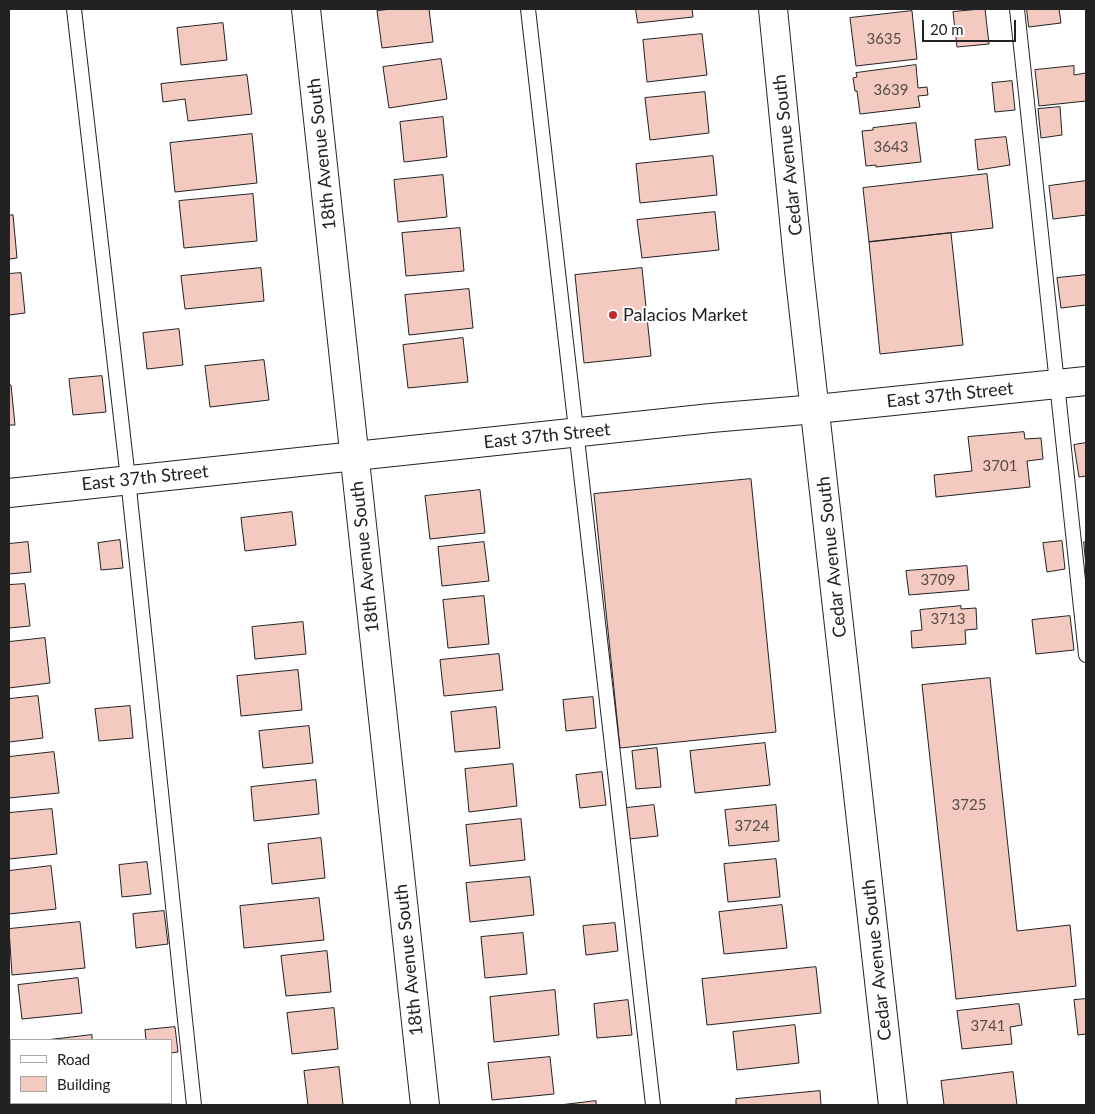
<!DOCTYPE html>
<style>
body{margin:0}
#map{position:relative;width:1095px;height:1114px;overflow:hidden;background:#fff;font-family:Lato,sans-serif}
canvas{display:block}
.frame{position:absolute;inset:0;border:10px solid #222;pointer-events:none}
.legend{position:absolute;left:10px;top:1039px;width:162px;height:65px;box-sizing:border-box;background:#fff;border:1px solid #a7a7a7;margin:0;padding:6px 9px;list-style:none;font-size:15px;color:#222}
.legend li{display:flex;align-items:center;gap:10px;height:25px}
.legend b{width:25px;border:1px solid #a7a7a7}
.scale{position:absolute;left:922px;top:20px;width:94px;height:22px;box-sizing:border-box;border:2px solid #222;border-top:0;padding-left:6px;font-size:15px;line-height:18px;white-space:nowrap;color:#222;-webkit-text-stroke:4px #fff;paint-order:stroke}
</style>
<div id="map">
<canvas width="1095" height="1114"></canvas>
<div class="frame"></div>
<ul class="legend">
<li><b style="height:6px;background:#fff"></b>Road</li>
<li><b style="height:14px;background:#f3c9c0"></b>Building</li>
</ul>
<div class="scale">20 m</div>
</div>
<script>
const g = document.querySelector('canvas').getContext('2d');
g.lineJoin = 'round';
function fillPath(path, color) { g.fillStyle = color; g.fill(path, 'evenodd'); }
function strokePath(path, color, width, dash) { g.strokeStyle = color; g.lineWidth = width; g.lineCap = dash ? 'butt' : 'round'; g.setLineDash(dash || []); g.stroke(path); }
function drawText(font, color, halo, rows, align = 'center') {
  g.font = font + ' Lato,sans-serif'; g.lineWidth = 4; g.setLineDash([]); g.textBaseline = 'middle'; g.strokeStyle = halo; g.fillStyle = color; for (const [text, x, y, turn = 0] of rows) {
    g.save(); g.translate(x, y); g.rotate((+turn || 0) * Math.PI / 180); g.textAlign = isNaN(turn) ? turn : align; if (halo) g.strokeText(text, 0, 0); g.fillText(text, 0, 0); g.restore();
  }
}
const building = new Path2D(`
 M392,9H429L433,42L382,48L377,11Z
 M636,9H692L693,17L638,23Z
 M985,9L989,44L957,47L953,12Z
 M1027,9H1059L1061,23L1029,27Z
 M912,11L917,59L856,66L850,18Z
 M223,23L227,60L181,65L177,28Z
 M702,34L707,75L647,82L643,40Z
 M441,59L447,99L389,108L383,67Z
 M916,65L918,88L927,87L928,95L918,96L920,107L860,114L857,91H855L853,78L857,77L856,73Z
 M1074,66V75L1086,73V101L1039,106L1035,70Z
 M247,75L252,114L188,121L185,99L163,102L161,84Z
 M1012,81L1015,110L995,112L992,83Z
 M705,92L709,133L650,140L645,98Z
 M1060,107L1062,135L1041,138L1038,109Z
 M443,117L447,157L404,162L400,122Z
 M916,123L921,162L876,167V165L866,166L862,131L873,130V128Z
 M252,134L257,183L175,192L170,143Z
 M1006,137L1010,165L978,170L975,140Z
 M713,156L717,195L640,203L636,164Z
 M987,174L993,228L869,242L863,188Z
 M443,175L447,217L398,222L394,180Z
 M1086,181V215L1053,219L1049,186Z
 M253,194L257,241L184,248L179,201Z
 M715,212L719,250L642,258L637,220Z
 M13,215L17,258L9,259V216Z
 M460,228L464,271L406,276L402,233Z
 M951,233L963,345L880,354L869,242Z
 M261,268L264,301L185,309L181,276Z
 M642,268L651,356L584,363L575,275Z
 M21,273L25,313L9,315V274Z
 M1086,275V305L1061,308L1057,278Z
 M469,289L473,328L409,335L405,295Z
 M179,329L183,365L147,369L143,333Z
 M463,338L468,382L408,388L403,345Z
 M264,360L269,400L210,407L205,366Z
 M102,376L106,412L73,415L69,379Z
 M9,385H11L15,425H9Z
 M1024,432L1025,439L1041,438L1043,459L1027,461L1030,487L936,497L934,475L972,471L968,437Z
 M1086,443V476L1079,477L1074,445Z
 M751,479L776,732L620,748L594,494Z
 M480,490L485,533L430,539L425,496Z
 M292,512L296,545L245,551L241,518Z
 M120,540L123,568L101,570L98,543Z
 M1062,541L1065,569L1047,572L1043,543Z
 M28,542L31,572L9,574V544Z
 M484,542L489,581L442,586L438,547Z
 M1084,542H1086V565Z
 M967,566L969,590L909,595L906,571Z
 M25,584L30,626L9,628V585Z
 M484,596L489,644L448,648L443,600Z
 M961,606V609L976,608L977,629L965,630L966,644L912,648L911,631L922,630L920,610Z
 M1070,616L1074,650L1036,654L1032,620Z
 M303,622L306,654L255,659L252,627Z
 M45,638L50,683L9,688V642Z
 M499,654L503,690L444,696L440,660Z
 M298,670L302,710L241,716L237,676Z
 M990,678L1017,931L1070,925L1076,986L956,999L922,685Z
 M38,696L43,738L9,742V699Z
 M593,697L596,728L566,731L563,700Z
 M130,706L133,738L99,741L95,709Z
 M496,707L500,748L455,752L451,712Z
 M309,726L313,763L263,768L259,731Z
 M765,743L770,785L695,793L690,751Z
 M657,748L661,787L636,789L632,751Z
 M54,752L59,793L9,798V757Z
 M513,764L517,806L469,812L465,769Z
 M602,772L606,805L580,808L576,775Z
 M316,780L319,814L254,821L251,787Z
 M654,805L658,836L629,839L626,808Z
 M776,805L779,841L729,846L725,810Z
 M52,809L57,854L9,859V813Z
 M521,819L525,860L470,866L466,825Z
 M321,838L325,878L272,884L268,844Z
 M776,859L780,897L728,902L724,864Z
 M147,862L151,894L122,897L119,865Z
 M51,866L56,909L9,914V871Z
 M530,877L534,915L470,922L466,883Z
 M319,898L324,940L244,948L240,906Z
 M782,905L787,948L724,954L719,912Z
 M164,911L168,944L136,948L133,914Z
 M80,922L85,968L12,975L9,929Z
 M615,923L618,951L586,955L583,926Z
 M523,933L527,974L485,978L481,937Z
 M327,951L331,992L286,996L281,956Z
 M816,967L821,1013L707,1025L702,979Z
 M78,978L82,1013L22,1019L18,985Z
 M555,990L559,1035L494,1042L490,997Z
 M1086,999V1034L1078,1035L1074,1000Z
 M628,1000L632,1035L597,1038L594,1004Z
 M1019,1004L1022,1025L1010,1027L1012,1044L962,1049L957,1011Z
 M334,1008L338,1049L292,1054L287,1013Z
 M795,1025L799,1063L737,1070L733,1032Z
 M175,1027L178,1052L171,1053V1040H146L145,1030Z
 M92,1035V1040H46Z
 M550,1057L554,1094L492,1100L488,1063Z
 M339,1067L343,1105H308L304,1071Z
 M1013,1072L1017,1105H944L941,1081Z
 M820,1091L821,1105H736V1099Z
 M596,1101V1105H560Z
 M40,1103H100V1105H41Z`);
const service = new Path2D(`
 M74,9L128,479L194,1105
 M528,9L653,1105
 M1017,9L1086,655`);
const minor = new Path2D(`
 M306,9L425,1105
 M9,493L711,418L816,409L1086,381`);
const secondary = new Path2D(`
 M773,9L799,270L893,1105`);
const markers = [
 [613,315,5,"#c62828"]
];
const numberNames = [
 ["3635",884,39],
 ["3639",891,90],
 ["3643",891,147],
 ["3701",1000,466],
 ["3709",938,580],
 ["3713",948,619],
 ["3725",969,805],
 ["3724",752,826],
 ["3741",988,1026]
];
const streetNames = [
 ["18th Avenue South",322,154,-96],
 ["Cedar Avenue South",788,155,-96],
 ["East 37th Street",950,395,-6],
 ["East 37th Street",547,436,-6],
 ["East 37th Street",145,478,-6],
 ["18th Avenue South",365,557,-96],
 ["Cedar Avenue South",832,557,-96],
 ["18th Avenue South",409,960,-96],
 ["Cedar Avenue South",877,960,-96]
];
const poiNames = [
 ["Palacios Market",623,315]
];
fillPath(building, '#f3c9c0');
strokePath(building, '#222', 1);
strokePath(service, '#222', 16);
strokePath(minor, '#222', 30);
strokePath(secondary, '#222', 30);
strokePath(service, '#fff', 14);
strokePath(minor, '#fff', 28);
strokePath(secondary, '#fff', 28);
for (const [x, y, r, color] of markers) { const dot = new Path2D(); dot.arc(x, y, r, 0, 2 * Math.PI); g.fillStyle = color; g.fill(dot); strokePath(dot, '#fff', 2); }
drawText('15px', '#564c4a', null, numberNames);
drawText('18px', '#222', '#fff', streetNames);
drawText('18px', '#222', '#fff', poiNames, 'left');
</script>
